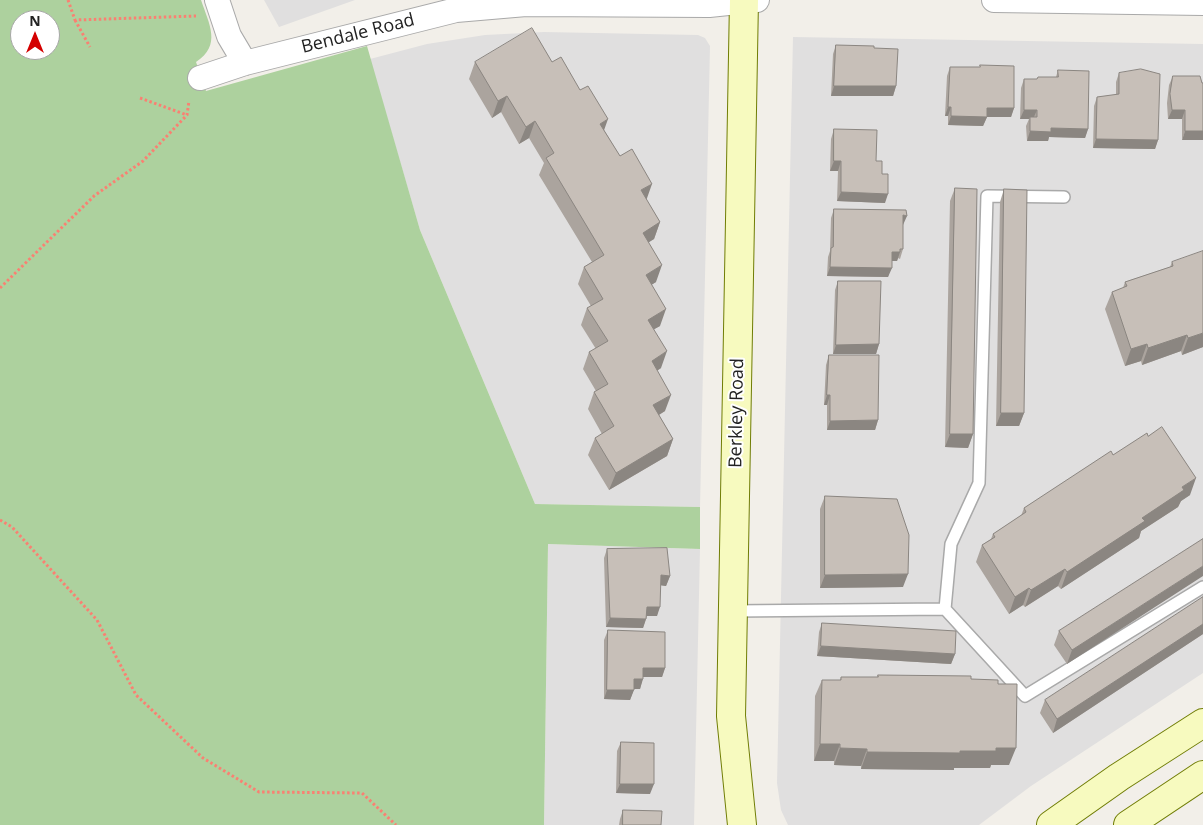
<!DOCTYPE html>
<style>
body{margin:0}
#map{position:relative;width:1203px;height:825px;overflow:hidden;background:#f2efe9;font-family:"Open Sans",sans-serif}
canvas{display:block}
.north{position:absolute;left:10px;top:10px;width:50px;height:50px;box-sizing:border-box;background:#fff;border:1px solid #a7a7a7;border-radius:50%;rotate:0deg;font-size:14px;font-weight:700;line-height:20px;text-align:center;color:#222}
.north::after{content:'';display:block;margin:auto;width:18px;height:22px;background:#d40000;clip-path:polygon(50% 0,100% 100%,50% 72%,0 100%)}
</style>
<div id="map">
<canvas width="1203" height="825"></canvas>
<div class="north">N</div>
</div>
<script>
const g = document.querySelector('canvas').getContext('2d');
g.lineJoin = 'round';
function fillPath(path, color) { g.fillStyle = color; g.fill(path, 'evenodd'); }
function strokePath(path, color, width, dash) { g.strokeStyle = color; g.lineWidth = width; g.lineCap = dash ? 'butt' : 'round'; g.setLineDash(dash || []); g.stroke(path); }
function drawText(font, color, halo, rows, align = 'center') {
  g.font = font + ' "Open Sans",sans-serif'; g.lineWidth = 4; g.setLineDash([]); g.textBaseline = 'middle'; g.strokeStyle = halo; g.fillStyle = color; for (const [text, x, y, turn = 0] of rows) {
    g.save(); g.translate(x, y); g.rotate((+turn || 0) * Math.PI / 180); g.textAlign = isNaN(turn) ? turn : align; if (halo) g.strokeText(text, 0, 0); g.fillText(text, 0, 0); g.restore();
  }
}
const residential = new Path2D(`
 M264,0H355L279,27Z
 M544,32L698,35L705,38L710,46L700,507L535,504L420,230L370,59L427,44L485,35Z
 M793,37L1203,44V673L1031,786L979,825H788L781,810L777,783Z
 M548,544L700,549L694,825H544Z`);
const forest = new Path2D(`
 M0,0H201C209,24 222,45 196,62L206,91L367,46L420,230L535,504L700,507V549L548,544L544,825H0ZM20,20H50V50H20Z`);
const path = new Path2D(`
 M68,0L75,20L196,16
 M75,20L90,47
 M140,98L187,115
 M0,288L94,196L143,161L187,115L189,101
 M0,520L12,527L97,620L136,695L203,758L259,792L362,793L396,825`);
const lane = new Path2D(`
 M945,609L1025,696L1203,587
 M733,611L945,609L951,544L979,483L987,196L1064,197`);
const street = new Path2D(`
 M217,0L229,36L245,63
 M994,0L1203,3
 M200,78L245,63L456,10L526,4L709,5L757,0`);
const secondary = new Path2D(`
 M742,825L731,716L744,0
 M1051,825L1119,777L1203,723
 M1128,825L1203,775`);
const wall = new Path2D(`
 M836,45L874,48L896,86L893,96H831L833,54Z
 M475,62H552L604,130L660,222L654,239L648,242L656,282L651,285L660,326L654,329L661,368L657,371L665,411L659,415L673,439L667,456L609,490L588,455L595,438L602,434L588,409L594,392L596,391L583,369L589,352L596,349L581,325L587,308L591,306L578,284L584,267L592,262L539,175L544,163L529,138L519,144L501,112L492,118L469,79Z
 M980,65L1014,108L1011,117H987L983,126L948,125V116H945L947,76L950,67H980Z
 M1058,70L1088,129L1085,138L1049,137L1048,141H1027L1026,126L1029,119H1020L1021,88L1024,79H1037L1038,77H1056Z
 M1119,73L1158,140L1155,149L1093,148L1094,106L1097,97L1116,95V82Z
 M1173,76L1203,83L1182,140V119H1168L1167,103L1169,85Z
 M834,129L876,161L882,174L885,203L837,201L838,171H830L831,139Z
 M955,188L973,434L968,448L945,447L950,201Z
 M1004,189L1024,413L1019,426H996L1000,202Z
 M834,209L903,225V249L900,259L898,258L897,261H892L888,277L827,276L828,257L830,251L831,218Z
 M1172,262L1203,347L1182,355L1181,351L1142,365L1141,361L1125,366L1105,309L1112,292L1123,288L1125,282L1170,267Z
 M838,281L879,344L876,354H833L835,290Z
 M829,355L878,420L875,430H827V405H824L826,365Z
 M1113,455L1190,495L1181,501L1178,507L1141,531L1139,538L1061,589L1058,586L1025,607L1023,605L1009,614L976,562L982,545L991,539L993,534L1021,516L1024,508Z
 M825,496L903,587L820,588V509Z
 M1203,539L1067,664L1054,645L1059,631Z
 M607,549L670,576L666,586L661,585L657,616H647L643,628L606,627L604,558Z
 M1203,597V634L1053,733L1040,713L1045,700Z
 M822,623L955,654L951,664L817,656L819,632Z
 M608,630L665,668L662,677H643L640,689H634L630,700L604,699V640Z
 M878,675L971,679L998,684L1009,765H991L990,768H954V770L861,769V766L834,765V761H814L815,696L822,680H840L841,677H877Z
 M621,742L650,794L616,793L617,751Z
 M623,810L661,825H619L620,819Z`);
const shadedWall = new Path2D(`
 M834,86H896L893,96H831Z
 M507,96L501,112L492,118L498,101Z
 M948,107H951L948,116H945Z
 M987,108H1014L1011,117H987L983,126L948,125L951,116Z
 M1024,110H1037L1033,119L1030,117L1029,119H1020Z
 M1172,110H1185L1182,119H1168Z
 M608,119L602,136L600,124Z
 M535,121L529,138L519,144L526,127Z
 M1051,128L1088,129L1085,138L1049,137L1048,141H1027L1030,131Z
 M1185,131H1203V140H1182Z
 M1096,139L1158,140L1155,149L1093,148Z
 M834,161H841L838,171H830Z
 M652,184L646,201L641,190Z
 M841,192L888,194L885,203L837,201Z
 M903,215L907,216L903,225H900Z
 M660,222L654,239L637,250L643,233Z
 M892,252H900L897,261H888Z
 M662,265L656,282L640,292L646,275Z
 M830,267L892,268L888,277L827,276Z
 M666,309L660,326L642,336L648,320Z
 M1203,333V347L1182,355L1188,338Z
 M1187,335L1181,351L1142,365L1148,348Z
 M879,344L876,354H833L836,345Z
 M1147,344L1141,361L1125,366L1131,349Z
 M667,351L661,368L645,378L652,361Z
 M671,395L665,411L647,422L653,405Z
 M827,395H830L827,405H824Z
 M1001,413H1024L1019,426H996Z
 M878,420L875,430H827L830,421Z
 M950,434H973L968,448L945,447Z
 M673,439L667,456L609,490L616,473Z
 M1196,478L1190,495L1181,501L1178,507L1141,531L1139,538L1061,589L1067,572L1142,518L1182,487Z
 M1203,566V576L1067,664L1072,650Z
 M1065,569L1058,586L1025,607L1031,590Z
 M908,574L903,587L820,588L825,575Z
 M661,575L670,576L666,586L658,585Z
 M1029,588L1023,605L1009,614L1015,597Z
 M647,607H660L657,616H644Z
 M610,618L646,619L643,628L606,627Z
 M1203,624V634L1053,733L1057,719Z
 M821,646L955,654L951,664L817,656Z
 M643,668H665L662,677H640Z
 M634,679H643L640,689H631Z
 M607,690H634L630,700L604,699Z
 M820,744H840L834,761H814Z
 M840,748L867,749L861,766L834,765Z
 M996,748H1016L1009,765H991L990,768H954V770L861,769L867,752L960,751Z
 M620,784H654L650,794L616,793Z`);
const building = new Path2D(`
 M532,28L552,62L561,57L580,90L588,86L608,119L600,124L620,156L632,149L652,184L641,190L660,222L643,233L662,265L646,275L666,309L648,320L667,351L652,361L671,395L653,405L673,439L616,473L595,438L614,426L594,392L608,384L589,352L608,341L587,308L603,299L584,267L604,255L546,158L554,153L535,121L526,127L507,96L498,101L475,62Z
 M836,45L874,46V48L898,49L896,86H834Z
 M980,65L1014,66V108H987V117L951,116V107H948L950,67H980Z
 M1141,69L1160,74L1158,140L1096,139L1097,97L1119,94V73Z
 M1058,70L1089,71L1088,129L1051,128V132L1030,131V117H1037V110H1024V79H1037L1038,77H1058Z
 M1173,76H1200L1202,83H1203V131H1185V110H1172L1170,94Z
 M834,129L877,130L876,161H882V174H888V194L841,192V161H834Z
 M955,188L977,189L973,434H950Z
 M1004,189L1027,190L1024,413H1001Z
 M834,209L906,210L907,216L903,215V249H900V252H892V268L830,267L831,248L833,247Z
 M1203,251V333L1188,338L1187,335L1148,348L1147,344L1131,349L1112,292L1127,286L1125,282L1173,266L1172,262Z
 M838,281H881L879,344L836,345Z
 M829,355H879L878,420L830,421V395H827Z
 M1162,427L1196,478L1182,487L1184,490L1142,518L1145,521L1067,572L1065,569L1031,590L1029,588L1015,597L982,545L995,537L993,534L1026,512L1024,508L1111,451L1113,455L1147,433L1148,436Z
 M825,496L897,499L909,535L908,574L825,575Z
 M1203,539V566L1072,650L1059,631Z
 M667,548L670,576L661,575L660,607H647L646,619L610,618L607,549Z
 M1203,597V624L1057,719L1045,700Z
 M822,623L956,631L955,654L821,646Z
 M608,630L665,632V668H643V679H634V690H607Z
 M878,675L971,676V679L998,680V684H1017L1016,748H996V751H960V753L867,752V749L840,748V744H820L822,680H841V677H878Z
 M621,742L654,743V784H620Z
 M623,810L662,811L661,825H623Z`);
const streetNames = [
 ["Bendale Road",358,34,-14],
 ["Berkley Road",737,413,-89]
];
fillPath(residential, '#e0dfdf');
fillPath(forest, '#add19e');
strokePath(lane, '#a9a9a9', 14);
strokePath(street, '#a9a9a9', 26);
strokePath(secondary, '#707d05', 30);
strokePath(path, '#fa8072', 3, [2.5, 2.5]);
strokePath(lane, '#fff', 11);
strokePath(street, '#fff', 24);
strokePath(secondary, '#f7fabf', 28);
fillPath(wall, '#aba49e');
fillPath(shadedWall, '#8b8681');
fillPath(building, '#c7bfb8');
strokePath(building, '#8b8681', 1);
drawText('18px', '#222', '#fff', streetNames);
</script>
